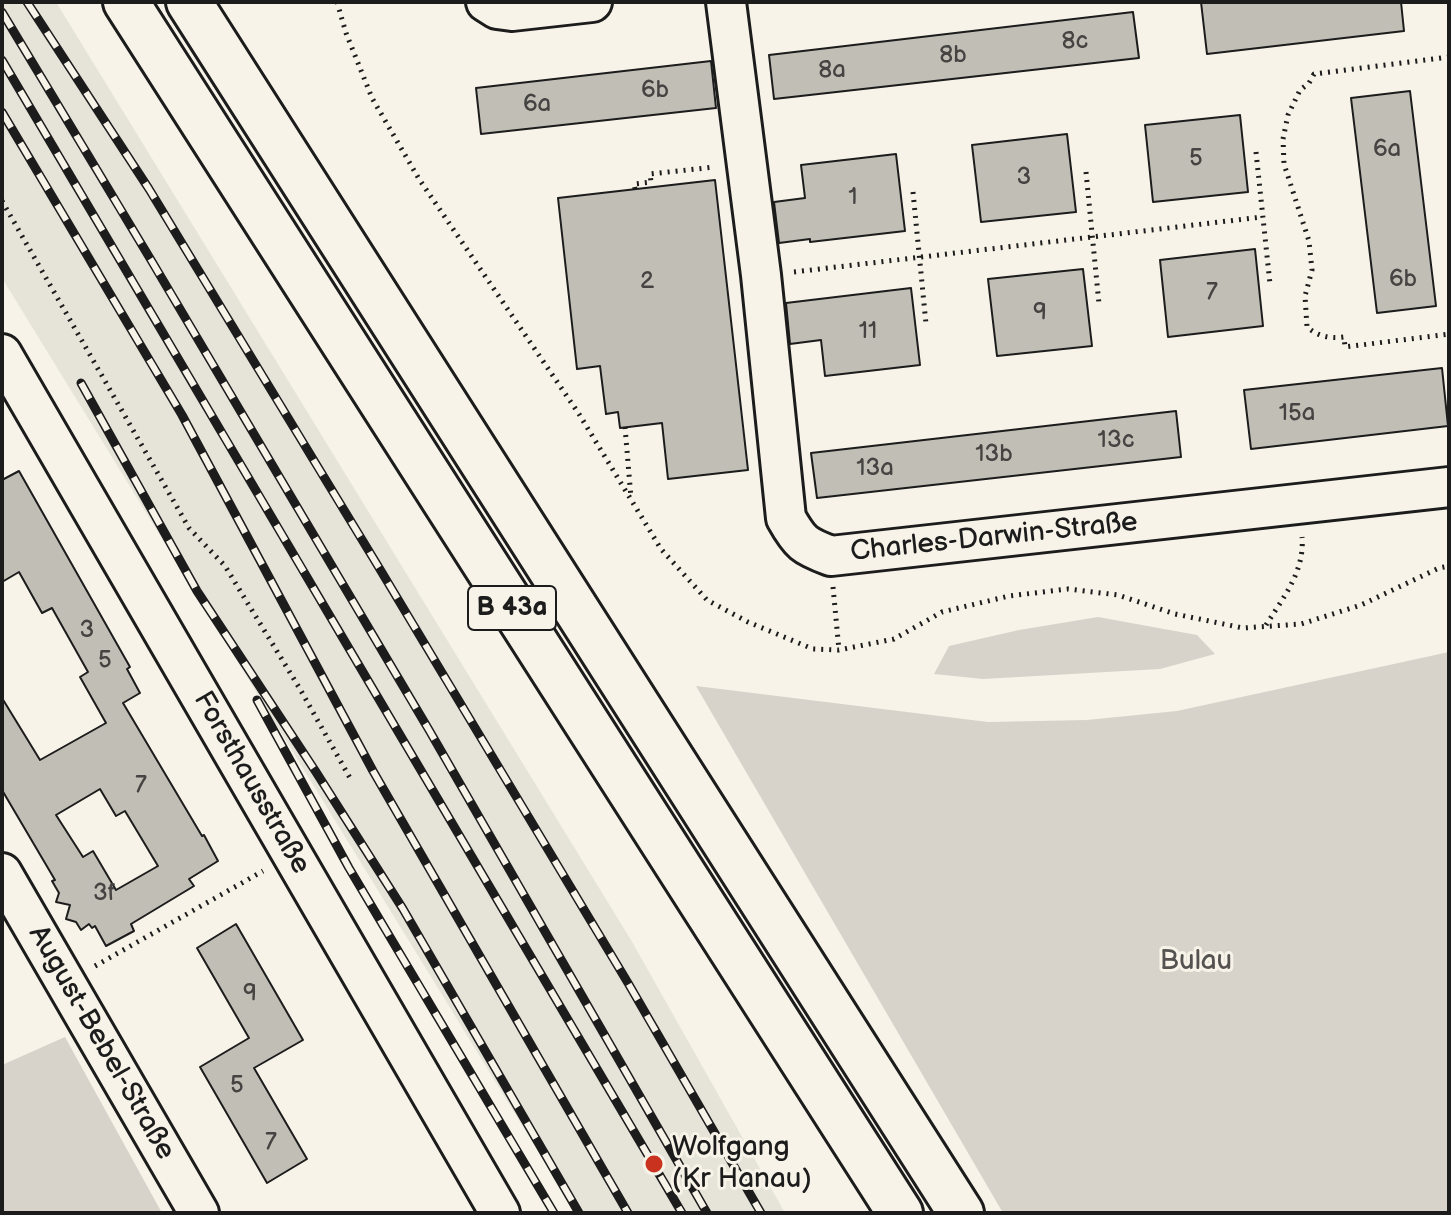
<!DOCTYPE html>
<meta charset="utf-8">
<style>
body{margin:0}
#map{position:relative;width:1451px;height:1215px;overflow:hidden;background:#f7f3e8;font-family:"Balsamiq Sans",sans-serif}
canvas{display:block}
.frame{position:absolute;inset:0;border:4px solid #1c1c1c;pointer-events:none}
</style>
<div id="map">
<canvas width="1451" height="1215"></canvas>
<div class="frame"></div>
</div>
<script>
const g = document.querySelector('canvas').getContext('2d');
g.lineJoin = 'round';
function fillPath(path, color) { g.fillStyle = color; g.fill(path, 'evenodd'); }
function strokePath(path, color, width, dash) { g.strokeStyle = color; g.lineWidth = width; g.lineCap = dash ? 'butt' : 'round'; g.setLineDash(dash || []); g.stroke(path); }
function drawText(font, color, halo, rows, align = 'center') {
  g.font = font + ' "Balsamiq Sans",sans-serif'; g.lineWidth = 6; g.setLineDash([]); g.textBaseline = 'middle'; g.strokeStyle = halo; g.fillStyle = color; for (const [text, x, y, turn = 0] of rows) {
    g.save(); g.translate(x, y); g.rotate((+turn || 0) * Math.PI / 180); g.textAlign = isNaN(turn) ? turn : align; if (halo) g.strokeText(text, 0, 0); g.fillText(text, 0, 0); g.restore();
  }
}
const built = new Path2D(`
 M2,2H56L631,940L785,1213H576L2,278Z`);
const green = new Path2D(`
 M1098,617L1197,635L1215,654L1160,669L983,679L934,674L949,646L1019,630Z
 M1449,652V1213H1003L696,686L988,722L1087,720L1177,711Z
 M65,1037L162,1213H2V1065Z`);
const building = new Path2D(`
 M1201,2H1401L1404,31L1207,54Z
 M1133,12L1139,58L774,99L769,55Z
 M711,61L716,108L481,134L476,88Z
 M1410,91L1436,306L1377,313L1351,98Z
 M1240,115L1248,192L1153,202L1145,125Z
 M1067,134L1076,212L981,222L972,145Z
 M896,154L905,231L810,242V239L779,243L774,202L805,198L801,165Z
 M715,180L748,470L668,479L662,423L620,428L618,412L606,414L600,366L577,369L558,198Z
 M1255,249L1263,326L1168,337L1160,260Z
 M1083,269L1092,346L997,356L988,279Z
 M911,288L920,365L825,376L821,340L790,344L786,303Z
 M1442,368L1448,426L1251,449L1244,390Z
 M1176,411L1181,457L817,498L811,453Z
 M19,471L130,667L127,669L140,693L123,703L202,836L204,835L218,861L189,879L194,886L131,924L134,931L106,946L95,926L92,928L89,924L81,930L76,922L66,919L70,905L56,902L59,893L52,881L55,880L2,790V698L40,760L106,723L80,677L88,672L52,608L42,613L19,572L2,582V480ZM100,789L116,816L125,811L158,866L116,890L93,851L83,857L56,815Z
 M236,924L303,1040L254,1068L307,1159L267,1183L200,1067L249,1038L197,948Z`);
const path = new Path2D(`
 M337,2L346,33L372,98L419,179L579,414L661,549L707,600L748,622L813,649L839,650L894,639L942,612L1009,596L1068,589L1118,595L1175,614L1243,628L1301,624L1361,605L1439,568L1449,566
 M1449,57L1314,74L1309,83L1300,90L1288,115L1283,139L1284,164L1309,241L1312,270L1305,296L1307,327C1317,336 1330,339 1344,337L1345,347L1449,334
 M1256,152L1270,284
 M1086,172L1099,304
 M635,189L634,184L651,182L650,174L715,167
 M913,192L926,324
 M2,201L189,528L225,566L300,689L350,778
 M794,272L1262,217
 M625,427L631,498
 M833,587L839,650
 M1266,625C1283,598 1305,571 1302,537
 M95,966L263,871`);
const street = new Path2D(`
 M486,2L497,9L512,11L592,2
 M726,2L761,275L786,518C800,543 804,546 831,556L1449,487
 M2,354L500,1213
 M2,873L199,1213`);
const highway = new Path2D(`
 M126,2L900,1213
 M189,2L961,1213`);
const rail = new Path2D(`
 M27,2L149,189L378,566L628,983L761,1213
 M2,12L151,260L429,730L707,1213
 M2,60L682,1213
 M2,112L182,415L373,771L628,1213
 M81,383L197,591L316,772L403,909L579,1213
 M257,700L349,868L554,1213`);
const markers = [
 [654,1164,10,"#c8321e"]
];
const numberNames = [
 ["8c",1075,42],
 ["8b",953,56],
 ["8a",832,71],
 ["6b",655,91],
 ["6a",537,105],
 ["6a",1387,150],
 ["5",1196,159],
 ["3",1024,178],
 ["1",853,198],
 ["6b",1403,280],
 ["2",647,282],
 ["7",1212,293],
 ["9",1040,313],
 ["11",868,332],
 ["15a",1297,414],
 ["13c",1116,441],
 ["13b",994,455],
 ["13a",875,469],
 ["3",87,631],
 ["5",105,661],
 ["7",141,786],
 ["3f",104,894],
 ["9",250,994],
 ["5",237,1086],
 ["7",271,1143]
];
const shields = [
 [512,608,88]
];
const shieldNames = [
 ["B 43a",512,608]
];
const streetNames = [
 ["Charles-Darwin-Straße",994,538,-6],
 ["Forsthausstraße",251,783,60],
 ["August-Bebel-Straße",101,1043,60]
];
const parkNames = [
 ["Bulau",1196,962]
];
const poiNames = [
 ["Wolfgang",672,1148],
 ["(Kr Hanau)",672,1180]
];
fillPath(built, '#e6e3d9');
fillPath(green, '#d7d3cb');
fillPath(building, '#c0beb5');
strokePath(building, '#1c1c1c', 2);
strokePath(street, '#1c1c1c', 44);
strokePath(highway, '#1c1c1c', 50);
strokePath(path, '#1c1c1c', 5, [2, 6]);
strokePath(street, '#f7f3e8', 38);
strokePath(highway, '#f7f3e8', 44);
strokePath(rail, '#1c1c1c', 9);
strokePath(rail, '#f7f3e8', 6, [18]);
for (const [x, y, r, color] of markers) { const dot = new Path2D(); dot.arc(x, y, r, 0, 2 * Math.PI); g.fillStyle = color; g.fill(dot); strokePath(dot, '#f7f3e8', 3); }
drawText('24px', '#454442', null, numberNames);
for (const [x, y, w] of shields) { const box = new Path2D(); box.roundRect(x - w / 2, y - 22, w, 44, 6); g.fillStyle = '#f7f3e8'; g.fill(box); strokePath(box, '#1c1c1c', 2); }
drawText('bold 26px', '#1c1c1c', null, shieldNames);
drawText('28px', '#1c1c1c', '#f7f3e8', streetNames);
drawText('28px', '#545351', '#f7f3e8', parkNames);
drawText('28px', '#1c1c1c', '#f7f3e8', poiNames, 'left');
</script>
